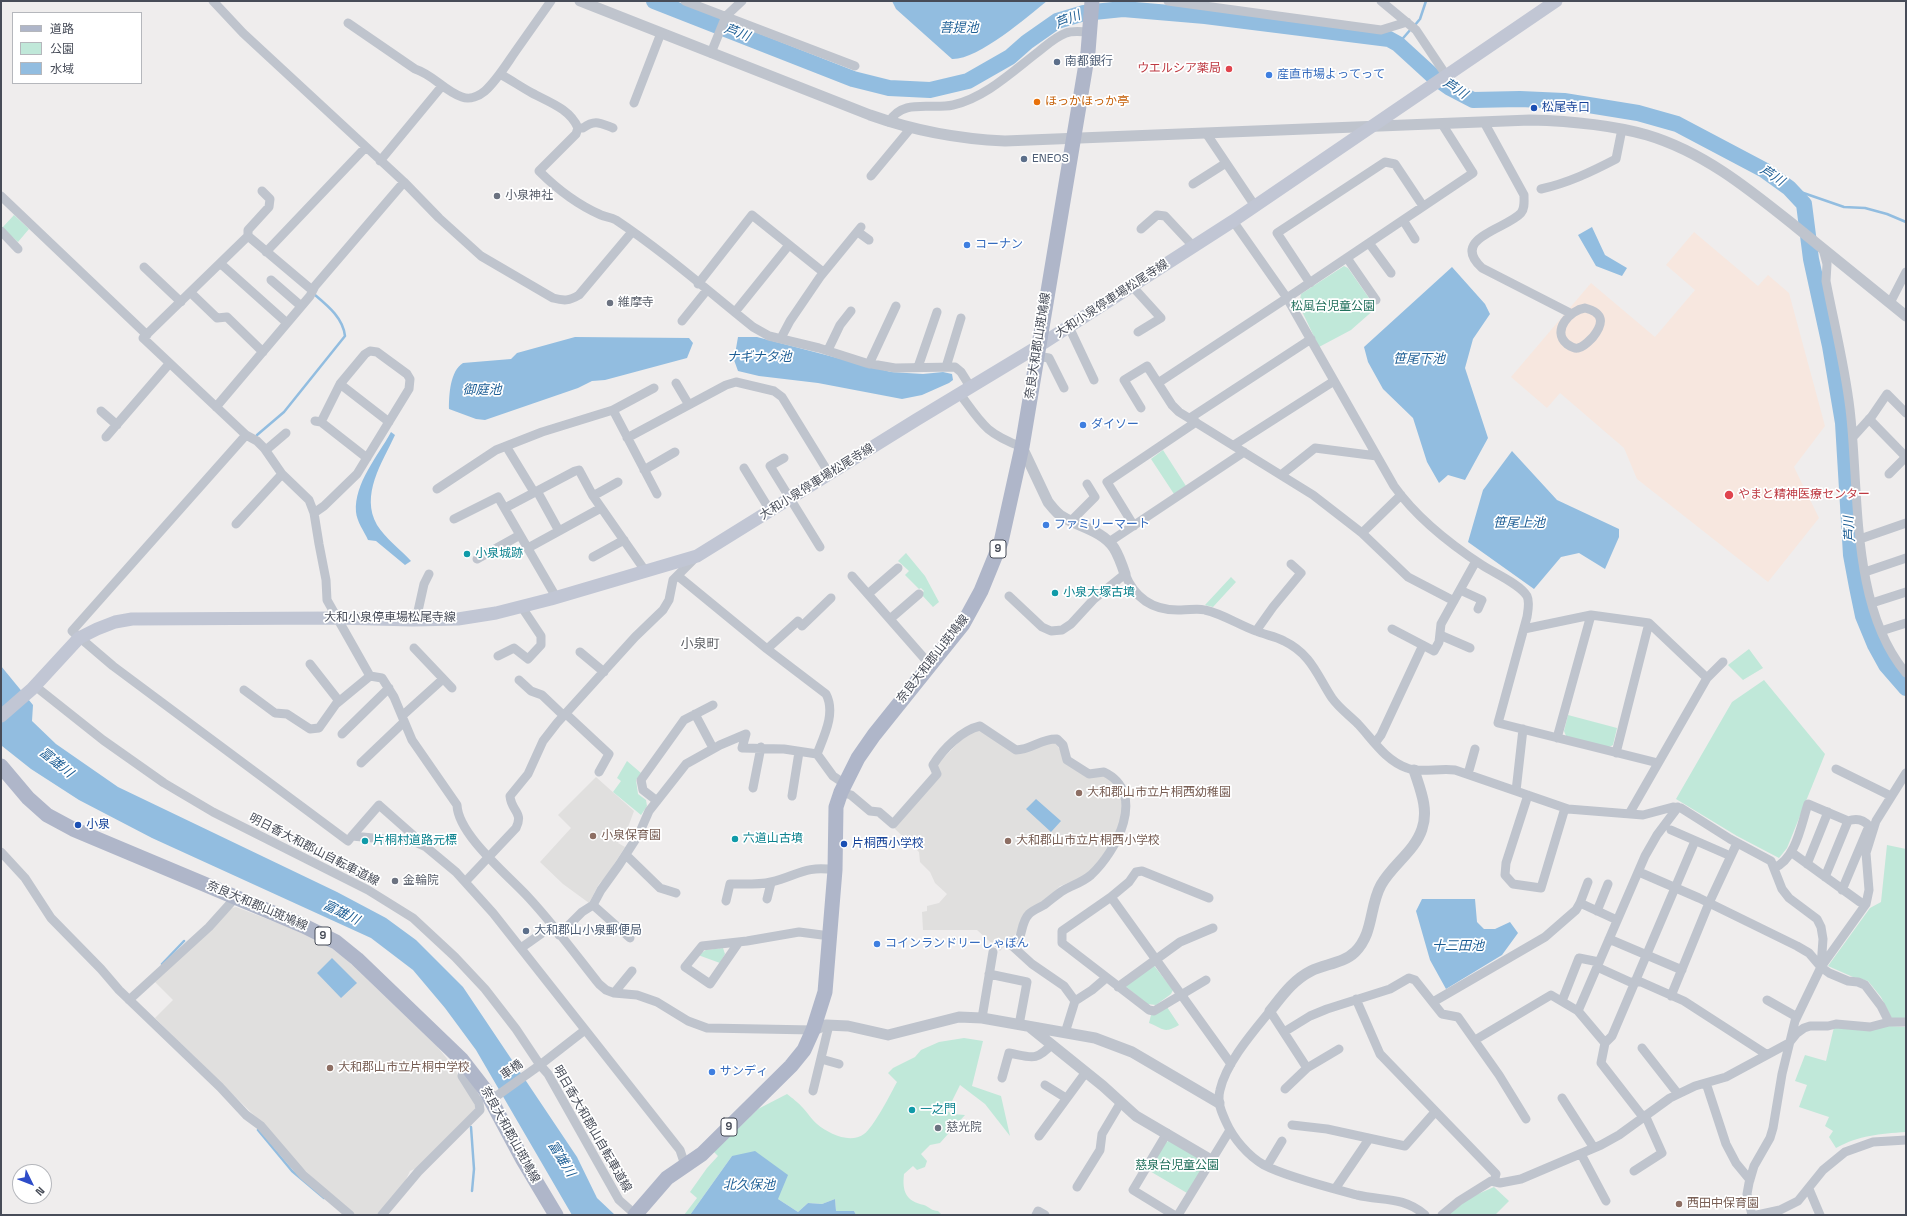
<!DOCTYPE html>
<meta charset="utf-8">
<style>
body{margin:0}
#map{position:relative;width:1907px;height:1216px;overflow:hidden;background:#efeded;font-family:"Space Grotesk","Noto Sans JP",sans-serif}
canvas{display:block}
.frame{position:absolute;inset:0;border:2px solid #474c58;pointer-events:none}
.legend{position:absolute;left:12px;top:12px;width:130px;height:72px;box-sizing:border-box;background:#fff;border:1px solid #b5b7bc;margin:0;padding:5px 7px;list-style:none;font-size:12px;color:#474c58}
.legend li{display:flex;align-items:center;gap:8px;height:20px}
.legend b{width:20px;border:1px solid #b5b7bc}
.north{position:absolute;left:12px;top:1164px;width:40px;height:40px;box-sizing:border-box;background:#fff;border:1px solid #b5b7bc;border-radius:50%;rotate:133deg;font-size:11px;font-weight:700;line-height:16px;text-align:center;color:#474c58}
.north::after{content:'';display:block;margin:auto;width:14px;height:18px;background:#2e4cc8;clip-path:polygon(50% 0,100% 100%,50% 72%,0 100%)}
</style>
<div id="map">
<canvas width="1907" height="1216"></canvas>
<div class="frame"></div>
<ul class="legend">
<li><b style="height:5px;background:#afb6c9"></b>道路</li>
<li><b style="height:11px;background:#c0e8d9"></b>公園</li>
<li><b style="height:11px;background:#92bde0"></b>水域</li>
</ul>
<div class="north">N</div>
</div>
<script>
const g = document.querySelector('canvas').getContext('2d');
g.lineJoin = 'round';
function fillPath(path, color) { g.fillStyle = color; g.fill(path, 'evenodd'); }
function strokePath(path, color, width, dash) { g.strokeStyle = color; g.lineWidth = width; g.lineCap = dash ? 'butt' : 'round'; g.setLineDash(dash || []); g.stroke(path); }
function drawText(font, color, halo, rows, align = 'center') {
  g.font = font + ' "Space Grotesk","Noto Sans JP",sans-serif'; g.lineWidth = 3.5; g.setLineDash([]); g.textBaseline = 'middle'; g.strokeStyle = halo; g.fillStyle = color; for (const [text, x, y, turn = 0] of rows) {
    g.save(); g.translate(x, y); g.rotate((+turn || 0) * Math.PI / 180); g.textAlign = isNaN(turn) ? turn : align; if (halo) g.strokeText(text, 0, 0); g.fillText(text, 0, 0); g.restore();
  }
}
const education = new Path2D(`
 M978,729L1017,753L1054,742L1074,766L1105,775L1119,789L1123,807L1117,834L1112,832L1106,838L1110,846L1090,872L1074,881L1060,886L1000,951L977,930H923L922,912L927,911V906L939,903L947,894L935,883L930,872L920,862L919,852L894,828L941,775L936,766L960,741Z
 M596,777L634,811L627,830L618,843L625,847L606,877L599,884L589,903L563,884L540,862L571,828L558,815Z
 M236,907L301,932L330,947L347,960L436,1045L448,1060L471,1094L477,1110L417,1168L410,1171L401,1190L379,1215H355L337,1200L299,1165L262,1123L155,1018L173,1000L155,982L232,908Z`);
const medical = new Path2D(`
 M1694,232L1758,286L1768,275L1789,293L1825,426L1794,467L1819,518L1768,582L1637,479L1624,448L1560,393L1547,408L1511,377L1591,283L1655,337L1695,290L1666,265Z`);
const green = new Path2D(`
 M14,215L29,229L18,242L2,228Z
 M1344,266L1348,268L1376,308L1351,330L1319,347L1299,305L1301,294Z
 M1163,450L1186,486L1174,494L1151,459Z
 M906,553L925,576L939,602L933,607L921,594L924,591L921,588L919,589L905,575L909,571L898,561Z
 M1231,577L1236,582L1213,607L1205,605Z
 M1749,649L1763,668L1743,680L1728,665Z
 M1764,680L1825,754L1787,848L1779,858L1737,836L1676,799L1732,702Z
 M1568,715L1617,728L1613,745L1607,748L1566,736L1564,731Z
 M627,761L641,773L636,780L638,794L646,800L647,806L641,815L613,792L621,781L617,778Z
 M1887,845L1906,849V1020L1892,1019L1881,997L1868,981L1853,977L1828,966L1870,908L1881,902Z
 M723,948L725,954L720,963L698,955L706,950Z
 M1152,963L1173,990L1171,994L1156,1005L1147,1004L1124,985Z
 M1167,1007L1179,1025C1164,1034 1164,1029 1149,1023L1151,1015Z
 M1890,1026L1906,1027V1132C1879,1134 1860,1135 1836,1148L1829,1137L1833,1131L1825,1126L1829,1117L1799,1107L1807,1085L1795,1081L1805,1055L1826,1061L1834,1027Z
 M964,1038L983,1041L972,1086L1001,1096L1010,1136L985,1104L960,1085L947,1111L952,1114L965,1115L940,1143L930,1145L921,1154L927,1161L925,1167L917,1170L913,1166L904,1174C902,1192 906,1201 924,1205C929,1207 932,1211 938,1211L942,1215H856L854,1211L836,1212L835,1199L822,1204L808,1203L798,1212L778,1199L732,1156L690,1215H684L697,1198L690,1192L707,1168L718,1156L714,1152L758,1109L787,1094C792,1098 799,1103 803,1108C808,1113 811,1119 817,1124C829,1134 850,1144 864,1134C874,1127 891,1093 897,1082L888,1073L893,1068L915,1057L921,1050L939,1042Z
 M1170,1140L1203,1160L1204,1166L1187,1193L1148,1170L1165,1143Z
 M1494,1187L1509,1201L1495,1215H1447L1471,1197Z`);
const water = new Path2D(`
 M892,1H1047C1027,17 978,60 952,59L896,9Z
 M1592,227L1605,255L1627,268L1622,276L1596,266L1578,235Z
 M1452,267L1485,304L1490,314L1473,339L1465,368L1488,438L1465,480L1448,475L1439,483L1427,462L1413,418L1383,389L1368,362L1364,347Z
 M575,337L689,338L693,343L687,358L605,380L592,381L578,388L485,420L476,419L449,409C449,395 450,371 463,363L511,359L517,353Z
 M738,337H757L891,372L923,374L943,372L952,374L953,380L949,383L922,395L902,399L818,383L759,376L738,371L734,360Z
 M391,432L395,435C382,463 360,495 377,525C385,538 401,550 411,561L405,565L376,541L368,540C364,531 357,522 356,512C354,483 378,456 391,432Z
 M1512,451L1557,500L1619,529V537L1605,569L1579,553L1561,557L1534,589L1468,542L1483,490Z
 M1,666L33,705L32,721L56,744L118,787L337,892L386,918L416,940L463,987L577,1157L597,1198L615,1215H572L476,1050L445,1008L413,970L371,938L152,838L79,800L31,769L2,746Z
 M1036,799L1061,821L1051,832L1026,809Z
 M1422,899H1475L1477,922L1484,929H1495L1510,922L1518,933L1502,955L1446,989L1430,960L1416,911Z
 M332,958L357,983L341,998L317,973Z
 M755,1151L788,1175L778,1199L798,1212L808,1203L822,1204L835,1199L836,1211H854L856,1215H690L732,1156Z`);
const stream = new Path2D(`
 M1415,25L1420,19L1426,1
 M1398,44L1411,29
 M1789,188L1844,207L1865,208L1887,214L1906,222
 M257,435L284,412L345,336C343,318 328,306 315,295
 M162,964L184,941
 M471,1127L474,1169L472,1191
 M258,1130L292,1171L324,1198`);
const river = new Path2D(`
 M654,1L853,79L889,88L930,90L968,81L1010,57L1027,42L1057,21L1084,13L1123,9L1205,16L1389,39L1398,44L1433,76L1450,88L1473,100L1520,99L1564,101L1638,113L1677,124L1764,170L1789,188L1804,204L1811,259L1830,346L1843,423L1851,555L1857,587L1863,616L1875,645L1886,665L1906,688`);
const minor = new Path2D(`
 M213,1L243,33L404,182L439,218L481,256L553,298C564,301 569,301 579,295L632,232
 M685,1L855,66
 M1168,1L1381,30L1407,22
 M1381,1L1416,30L1446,75
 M348,23L415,69C434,75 444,91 462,97C470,100 479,96 485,91C497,80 506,65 515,52C527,35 539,18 551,1
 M711,53L726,16L742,1
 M500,74C511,80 521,87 532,93C549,102 570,109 578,128L576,134L539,171C557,189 578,205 601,215C606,217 611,217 616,220C664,252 708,291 753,327L769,336L819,348L866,363L895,368L955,367L961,372L971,388
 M634,103L661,33
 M889,122C903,98 930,110 953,105C985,98 1013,71 1038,52C1047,45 1055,37 1066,33C1073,30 1083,32 1090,32
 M1484,122L1524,195C1524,202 1525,208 1521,213C1507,229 1449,238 1482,268L1570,313
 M578,128H583C595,119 600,123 613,128
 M1206,133L1255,206
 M380,161L442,86
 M871,176L910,129
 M1193,184L1226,163
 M1541,189C1568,183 1591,172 1616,159L1622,129
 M262,191L270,199L269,207L248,230V236L143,338L246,435L257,441L264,448L282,474L309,500L314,513L319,544L326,580L327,600L370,676L382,678L394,697L412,740L457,805C458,835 509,876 529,898C554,925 576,955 599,984L606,990L614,993L637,995L657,1002L688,1021L707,1028L813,1030
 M1,196L147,335
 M1403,220L1415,239
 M1233,221L1287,298L1394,486C1416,517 1450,544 1482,565C1494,573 1520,584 1527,596C1530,602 1528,610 1527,617L1498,723L1658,763
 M1141,229L1157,215L1165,216L1193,246
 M1,231L18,249
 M858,232L869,240
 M248,236L312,290
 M1369,243L1391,273
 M1823,249L1827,264L1826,281C1834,323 1845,366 1850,409C1860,491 1850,607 1906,673
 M266,252L365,148
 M1347,258L1376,300
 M221,264L287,323
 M144,267L181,302
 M271,280L301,306
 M1310,283L1277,233L1385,162L1395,164L1423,206
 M698,284L752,215L823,272
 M1132,286L1161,318L1138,332
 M191,293L217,318L227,317L263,352
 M1890,303L1906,272
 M1585,308C1604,313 1604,323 1593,337C1589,341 1584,347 1578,348C1574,349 1570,346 1567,344C1551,331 1570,310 1585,308Z
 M735,312L789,245
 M682,321L707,290
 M1069,327L1094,380
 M781,338L790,321L820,277L861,227
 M828,350L840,325L851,311
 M1036,356L1049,358L1064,388
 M869,364L896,306
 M918,367L937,312
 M946,367L961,318
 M676,383L689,405
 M1158,383L1287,298L1473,173L1442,124
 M340,384L389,422
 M960,394C982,424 985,433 1022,447
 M216,407L310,296L315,286L404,182
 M1141,408L1124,380L1147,366L1172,405L1179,412L1313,495L1362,533L1408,577L1454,601
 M613,410L657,494
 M101,411L117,425
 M1190,418L1311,339
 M1869,419L1906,457L1889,474
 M315,421L321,422L367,458
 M246,435L72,631L113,666L348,841L352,836L415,842L426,847L456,872L493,913L680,1150L685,1165
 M106,437L169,364
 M1853,437L1872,416L1887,394L1906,413
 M627,438L726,385L736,382L774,391L782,397L830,475
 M1234,445L1334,381
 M506,446L534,492
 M266,450L286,433
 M784,458L770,466L820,547
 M744,468L771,512
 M644,470L675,452
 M1281,475L1315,448L1377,456
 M437,489L496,450L542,432L613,410L654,388
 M537,491L559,531
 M593,496L618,482
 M505,508L575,471L579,470L593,496L646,572
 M314,513L324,506L357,474L409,389L410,379L407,374L377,352L370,351L365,354L340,384L321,422
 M454,519L498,497L556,597
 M1071,521L1095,497L1087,484
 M236,524L282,474
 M1134,526L1107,482L1196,422
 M1362,533L1401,495
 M1860,539L1906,523
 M1109,542L1244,452
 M528,548L601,508
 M593,557L624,540
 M477,559L520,535
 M1865,572L1906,558
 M678,576L767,649L826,694C836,713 824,736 817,754L833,776L845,784
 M852,576L931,666
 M1460,590L1482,600L1478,609
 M868,594L898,568
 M1009,596L1042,627L1051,631L1062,630L1071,624L1094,599L1125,574C1135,599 1153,611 1181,610C1190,610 1197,608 1205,610C1223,614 1239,625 1256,631C1265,635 1275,636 1284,641C1311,654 1317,675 1332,698C1339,708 1349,715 1358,724C1373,740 1385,760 1407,768C1418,773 1440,768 1455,770L1568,809L1643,815L1673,807L1681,808L1730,839L1771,861L1782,889L1789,898L1817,919L1821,927L1823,939L1821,967
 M1872,603L1906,592
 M890,619L919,594
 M416,620L424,584L429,574
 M1392,629L1434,651L1439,642L1441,624L1476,561
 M1524,629L1591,615L1649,623L1707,678L1629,814
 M1256,631L1273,607L1301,573L1291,564
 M1881,631L1906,623
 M1440,635L1470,648
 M414,648L452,688
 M767,649L798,621L802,626L831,598
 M580,652L604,672
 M498,656L514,648L528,659L541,645V636L521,606
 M310,664L339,701
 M1707,678L1723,662
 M519,680L531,691L542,695L563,715
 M35,686L103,740L164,783L213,812L368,890L413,918L455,957L485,989L516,1029L540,1065L548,1074L619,1200L636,1215
 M244,690L275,713L287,714L310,729L319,728L336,704L370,676
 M565,713L609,754L599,772
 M695,714L713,748
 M402,716L443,679
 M342,734L389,688
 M1557,738L1591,615
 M1375,743L1381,735L1423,645
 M1616,753L1649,623
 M361,763L404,722
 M1836,769L1891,796
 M1468,774L1475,749
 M753,788L761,747
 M1516,791L1523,729
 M841,792L851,795L870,811L879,812L893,824L937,774L933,765C943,749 962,730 980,726L1016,750C1031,750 1042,738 1057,739L1063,745L1067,760L1089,774L1104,772C1148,793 1116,852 1091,875C1083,882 1073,885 1064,890C1057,894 1051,900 1044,905C1039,908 1033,910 1029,914C1020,923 1023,938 1015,947
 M1528,795L1506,863L1505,875L1513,884L1541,888L1565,808
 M792,796L799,752
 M657,801L643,790L641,780L684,720L713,705
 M1671,830L1726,854
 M352,836L379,805L422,843
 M1,852L25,878L51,918L101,969L119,990L220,1087L246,1115L261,1126L303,1175L350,1215
 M1791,852L1860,902L1866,904
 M626,855L660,888L676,893
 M1807,864L1828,812
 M1774,868C1796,859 1801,825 1808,804L1848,821
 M1639,872L1699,898L1797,946L1809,953L1821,967L1829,973L1848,981L1858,982L1865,985L1881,1006L1889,1022
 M1825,877L1848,821C1856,818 1863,819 1869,826L1842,890
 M465,882L516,828C524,812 511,811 510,796L528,774L543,741L557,723L635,637L663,610L669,600L673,580L696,557
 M1111,897L1231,1064
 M767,899L771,883
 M726,901L730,884C743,884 758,885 771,882C797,876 805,865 835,870
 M1580,903L1588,882
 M593,905L630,938
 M1597,911L1608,884
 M559,935L582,912L593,905L601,890L619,865L639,834L649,811L686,764L720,745L746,734L742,748L784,749L817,754
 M1609,939L1682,970
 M739,942L710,984L685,967L702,946L747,941L799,932L830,936
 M1009,943L1032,964L1064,986L1075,1001
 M521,948L552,926
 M1597,967L1630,982H1641L1684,1001L1766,1054
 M989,974L1027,982L1019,1025
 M1206,980L1154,1011L1149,1010L1062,943V931L1111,897L1129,882L1136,872L1142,871L1209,898
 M1118,987L1180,942L1213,928
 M614,993L632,971
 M1671,996L1709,903L1737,843
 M1356,999L1380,1054L1496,1174L1494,1182
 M129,1000L209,927L236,897
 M1767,1000L1797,1017
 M1562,1001L1579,958L1599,962
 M1433,1002L1545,937L1576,910L1580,903L1617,920
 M1578,1011L1645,856L1657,835L1678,807
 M982,1018L993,952
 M1284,1032L1310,1016L1327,1009L1390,989L1409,978L1415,980L1442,1014L1458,1017L1499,1075L1526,1119
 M1065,1033L1075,1001L1092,990L1106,978
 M1475,1040L1551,995L1578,1011L1605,1043
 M1642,1048L1678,1094
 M821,1059L839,1064
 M1307,1068L1270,1011C1252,1033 1226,1063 1220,1090C1217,1102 1221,1111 1226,1122C1233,1138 1248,1156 1264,1165C1287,1177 1331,1188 1357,1195C1382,1201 1403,1196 1425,1215
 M1002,1078L1009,1053C1031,1057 1036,1062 1052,1044
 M1706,1083L1726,1144L1736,1163L1750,1180
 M1045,1085L1066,1098
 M1285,1089L1307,1068L1339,1049
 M813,1091L829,1025
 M498,1095L540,1065L585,1030
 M1562,1098L1594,1148
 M1643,1117L1601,1063L1605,1043L1612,1036L1695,841
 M1292,1125L1327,1129L1405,1146L1435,1112
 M1167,1133L1133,1190L1174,1215
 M1039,1136L1086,1072
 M1581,1154L1606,1201
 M1267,1166L1282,1141
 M1634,1171L1662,1153L1645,1115
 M1077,1187L1100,1150L1102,1134L1121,1102
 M1335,1189L1369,1139
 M1809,1189L1820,1215
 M382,1215L418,1172L480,1110L479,1103L462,1076L465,1063
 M1036,1215L1038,1211L1045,1215
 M1178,1215L1230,1130
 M1442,1215L1459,1201L1491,1181L1500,1183L1521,1179L1601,1145L1619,1135L1670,1098L1695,1086L1726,1077L1789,1043L1797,1033L1804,1028L1810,1026H1828L1836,1024L1870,1027L1889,1022H1906
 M1752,1215L1747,1194L1749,1183L1754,1166L1770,1138L1773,1128L1782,1074L1795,1021L1821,967L1866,904L1869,890L1866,853L1876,821L1906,773
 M1757,1215L1780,1210L1798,1201L1823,1170L1845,1152L1873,1142L1906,1140`);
const tertiary = new Path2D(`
 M580,1L870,115C915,131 958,139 1005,141L1530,120C1570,121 1608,124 1647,135C1704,152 1750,190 1795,226C1832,256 1869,286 1906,316
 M1022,447L1048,502C1052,507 1057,514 1063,517C1080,527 1103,531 1114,548C1119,556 1122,565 1125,574
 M1270,1011C1282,996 1293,980 1311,971C1325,964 1344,963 1355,952C1374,933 1369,907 1381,885C1392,865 1415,851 1422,829C1429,809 1420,789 1414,770
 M1031,1028L1103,1086L1136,1116L1211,1160
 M813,1030L826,1025L848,1026L888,1035L959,1017L982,1018L1095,1038L1132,1052L1219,1103`);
const secondary = new Path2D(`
 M1,716L32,689L79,638L97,629L115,622L132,619L336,618L413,620L458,619L496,613L551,599L697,556L916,420L1037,347L1233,221L1556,1`);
const primary = new Path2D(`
 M1,766L28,798L47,815L73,829L304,926L336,942L357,959L462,1060L486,1091L523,1160L556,1215
 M635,1215L667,1178L702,1154L791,1066L804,1050L813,1030L825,992L835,870L836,807L841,792L858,758L874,735L963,624L981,591L1001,542L1022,447L1088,52L1092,1`);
const markers = [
 [1057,62,4,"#5c6f8a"],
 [1229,69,4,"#e0444e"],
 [1269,75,4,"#3f7fe0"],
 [1037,102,4,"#e8710a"],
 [1534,108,4,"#1a4fb4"],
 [1024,159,4,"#5c6f8a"],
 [497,196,4,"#6b7280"],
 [967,245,4,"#3f7fe0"],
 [610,303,4,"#6b7280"],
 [1083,425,4,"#3f7fe0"],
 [1729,495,5,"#e0444e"],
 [1046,525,4,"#3f7fe0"],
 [467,554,4,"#0f9aa8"],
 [1055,593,4,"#0f9aa8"],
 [1079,793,4,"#8d6e63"],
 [78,825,4,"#1a4fb4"],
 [593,836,4,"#8d6e63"],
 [735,839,4,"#0f9aa8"],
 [365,841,4,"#0f9aa8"],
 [1008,841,4,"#8d6e63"],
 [844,844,4,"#1a4fb4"],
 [395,881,4,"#6b7280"],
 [526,931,4,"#5c6f8a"],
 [877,944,4,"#3f7fe0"],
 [330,1068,4,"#8d6e63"],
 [712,1072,4,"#3f7fe0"],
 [912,1110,4,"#0f9aa8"],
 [938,1128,4,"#6b7280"],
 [1679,1204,4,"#8d6e63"]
];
const shields = [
 [998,549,16],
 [323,936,16],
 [729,1127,16]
];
const shieldNames = [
 ["9",998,549],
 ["9",323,936],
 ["9",729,1127]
];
const serviceNames = [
 ["南都銀行",1065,62],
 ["ENEOS",1032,159],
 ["大和郡山小泉郵便局",534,931]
];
const healthNames = [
 ["ウエルシア薬局",1221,69],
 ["やまと精神医療センター",1738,495,"left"]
];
const shopNames = [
 ["産直市場よってって",1277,75],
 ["コーナン",975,245],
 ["ダイソー",1091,425],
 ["ファミリーマート",1054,525],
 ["コインランドリーしゃぼん",885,944],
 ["サンディ",720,1072]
];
const foodNames = [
 ["ほっかほっか亭",1045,102]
];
const transitNames = [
 ["松尾寺口",1542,108],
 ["小泉",86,825],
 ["片桐西小学校",852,844]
];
const worshipNames = [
 ["小泉神社",505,196],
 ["維摩寺",618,303],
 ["金輪院",403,881],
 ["慈光院",946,1128]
];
const streetNames = [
 ["大和小泉停車場松尾寺線",1112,299,-33],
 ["奈良大和郡山斑鳩線",1038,346,-81],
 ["大和小泉停車場松尾寺線",817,482,-32],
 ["大和小泉停車場松尾寺線",390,618],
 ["奈良大和郡山斑鳩線",933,659,-52],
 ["明日香大和郡山自転車道線",314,850,27],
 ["奈良大和郡山斑鳩線",257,906,23],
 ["車橋",512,1070,-35],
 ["明日香大和郡山自転車道線",592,1129,60],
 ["奈良大和郡山斑鳩線",510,1135,61]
];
const parkNames = [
 ["松風台児童公園",1333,307],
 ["慈泉台児童公園",1177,1166]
];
const cultureNames = [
 ["小泉城跡",475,554],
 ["小泉大塚古墳",1063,593],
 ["六道山古墳",743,839],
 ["片桐村道路元標",373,841],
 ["一之門",920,1110]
];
const educationNames = [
 ["大和郡山市立片桐西幼稚園",1087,793],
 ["小泉保育園",601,836],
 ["大和郡山市立片桐西小学校",1016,841],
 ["大和郡山市立片桐中学校",338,1068],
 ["西田中保育園",1687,1204]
];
const waterNames = [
 ["芦川",1068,20,-22],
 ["菩提池",959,28],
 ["芦川",737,33,21],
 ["芦川",1455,89,33],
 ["芦川",1772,176,33],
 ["ナギナタ池",759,357],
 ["笹尾下池",1419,359],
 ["御庭池",482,390],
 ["笹尾上池",1519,523],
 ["芦川",1850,529,-93],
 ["富雄川",56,763,39],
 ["富雄川",341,913,26],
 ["十三田池",1458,946],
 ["富雄川",561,1159,58],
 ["北久保池",749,1185]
];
const neighbourhoodNames = [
 ["小泉町",700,644]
];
fillPath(education, '#e0dfde');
fillPath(medical, '#f7e7df');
fillPath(green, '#c0e8d9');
fillPath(water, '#92bde0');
strokePath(stream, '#92bde0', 2.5);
strokePath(river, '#92bde0', 16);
strokePath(minor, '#bfc4cd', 9);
strokePath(tertiary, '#bfc4cd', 11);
strokePath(secondary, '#c1c6d4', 13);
strokePath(primary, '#afb6c9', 15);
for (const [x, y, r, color] of markers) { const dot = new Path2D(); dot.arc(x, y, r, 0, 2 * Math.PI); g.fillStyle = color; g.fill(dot); strokePath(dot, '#fff', 1.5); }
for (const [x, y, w] of shields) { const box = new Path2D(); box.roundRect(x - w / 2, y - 9, w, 18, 3); g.fillStyle = '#fff'; g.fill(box); strokePath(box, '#474c58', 1); }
drawText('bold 11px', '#474c58', null, shieldNames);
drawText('12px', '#4e5e75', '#fff', serviceNames, 'left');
drawText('12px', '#be3a42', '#fff', healthNames, 'right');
drawText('12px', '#366cbe', '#fff', shopNames, 'left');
drawText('12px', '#c56008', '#fff', foodNames, 'left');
drawText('12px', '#164399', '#fff', transitNames, 'left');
drawText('12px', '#5b616d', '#fff', worshipNames, 'left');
drawText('12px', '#474c58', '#fff', streetNames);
drawText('12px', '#21705c', '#fff', parkNames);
drawText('12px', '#0d838f', '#fff', cultureNames, 'left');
drawText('12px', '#785e54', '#fff', educationNames, 'left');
drawText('italic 13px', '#1d5e95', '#fff', waterNames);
drawText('13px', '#5a5c61', '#fff', neighbourhoodNames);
</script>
